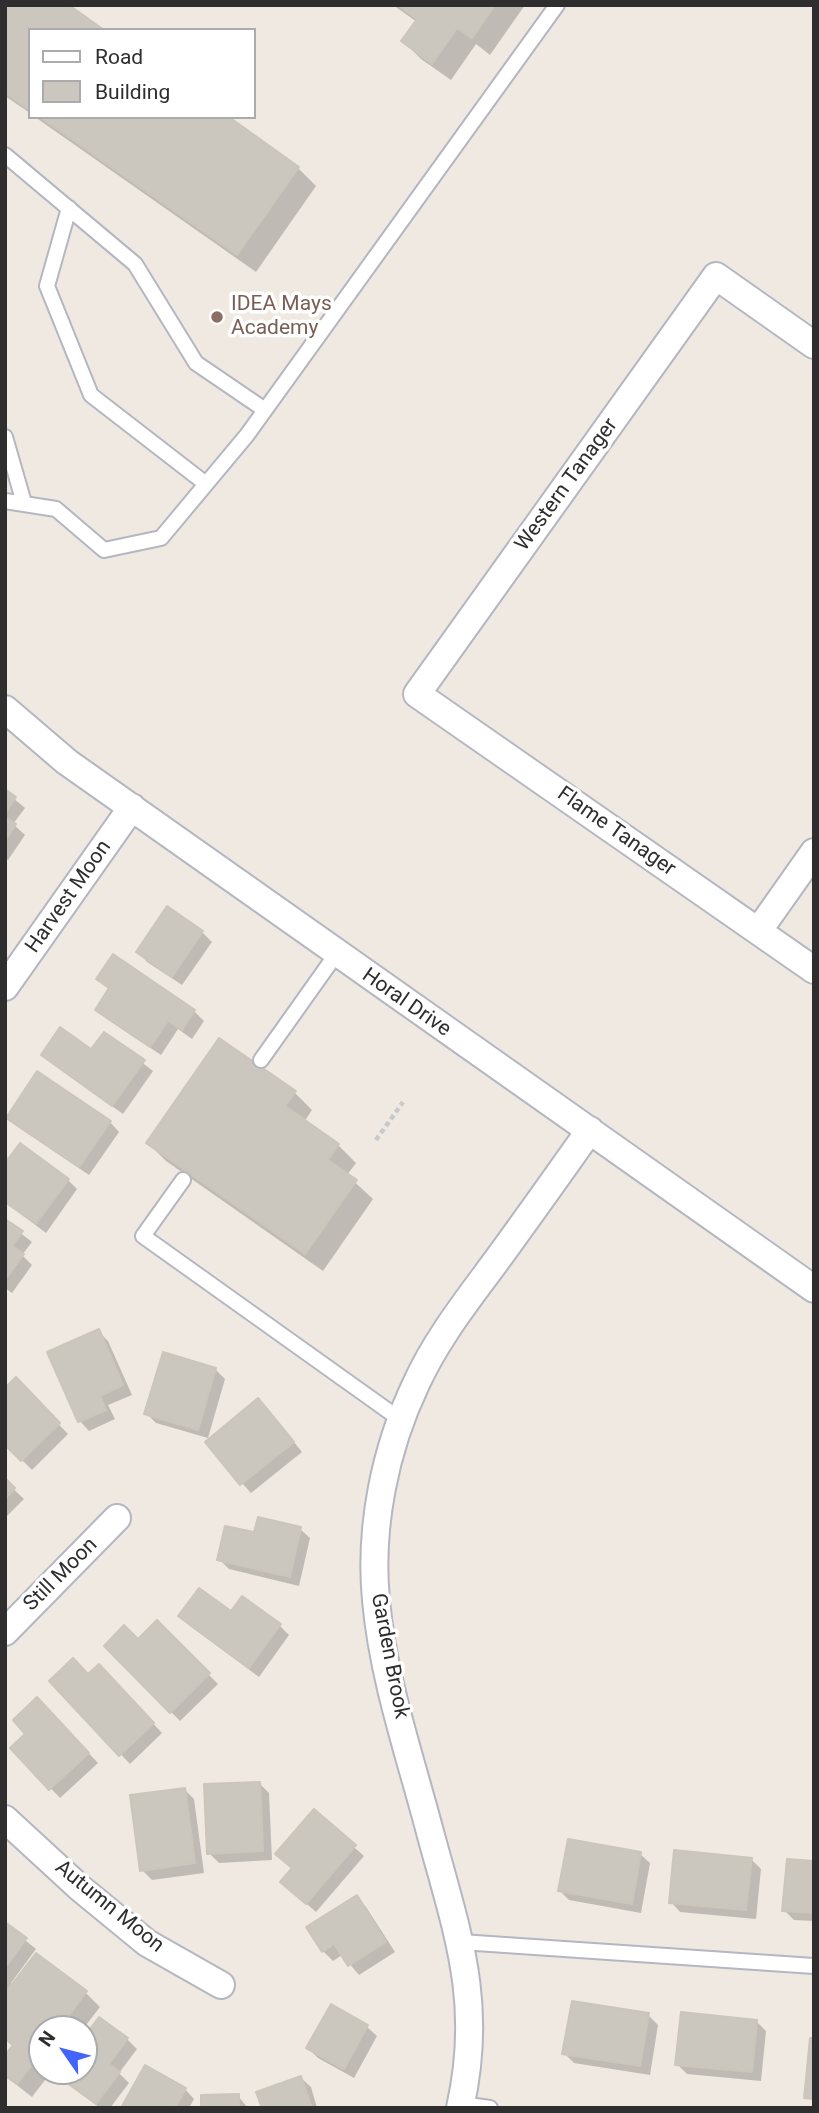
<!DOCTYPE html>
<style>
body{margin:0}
#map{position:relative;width:819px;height:2113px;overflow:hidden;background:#efe9e1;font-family:Roboto,sans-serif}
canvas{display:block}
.frame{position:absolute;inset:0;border:7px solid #2e2e2e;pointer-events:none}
.legend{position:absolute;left:28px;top:28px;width:228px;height:91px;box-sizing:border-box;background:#fff;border:2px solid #ababab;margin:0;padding:9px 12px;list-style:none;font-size:21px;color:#2e2e2e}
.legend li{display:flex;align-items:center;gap:14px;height:35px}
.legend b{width:35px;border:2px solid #ababab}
.north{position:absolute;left:28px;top:2015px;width:70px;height:70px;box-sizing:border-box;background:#fff;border:2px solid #ababab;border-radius:50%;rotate:305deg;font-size:19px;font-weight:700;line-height:28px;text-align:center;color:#2e2e2e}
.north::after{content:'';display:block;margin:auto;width:24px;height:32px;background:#4264fb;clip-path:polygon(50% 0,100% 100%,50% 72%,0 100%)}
</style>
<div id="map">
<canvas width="819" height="2113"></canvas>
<div class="frame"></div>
<ul class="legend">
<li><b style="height:9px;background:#fff"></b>Road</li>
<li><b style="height:19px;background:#cbc7bf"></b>Building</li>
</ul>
<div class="north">N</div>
</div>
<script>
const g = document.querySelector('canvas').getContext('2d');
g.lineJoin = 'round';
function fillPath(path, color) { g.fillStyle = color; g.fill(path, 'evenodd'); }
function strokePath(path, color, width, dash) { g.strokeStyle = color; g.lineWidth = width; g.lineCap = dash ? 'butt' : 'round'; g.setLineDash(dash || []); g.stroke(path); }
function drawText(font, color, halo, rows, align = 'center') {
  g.font = font + ' Roboto,sans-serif'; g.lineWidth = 7; g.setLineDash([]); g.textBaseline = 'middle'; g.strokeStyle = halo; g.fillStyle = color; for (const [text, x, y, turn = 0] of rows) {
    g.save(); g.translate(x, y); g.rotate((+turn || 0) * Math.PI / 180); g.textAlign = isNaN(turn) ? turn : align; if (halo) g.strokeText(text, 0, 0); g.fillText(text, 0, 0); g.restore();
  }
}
const shadow = new Path2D(`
 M5,5L30,30V113L5,96Z
 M393,5H525L490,55L476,44L451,80L421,59L403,41L417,22Z
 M35,117H226L298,168L316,186L256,272Z
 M5,791L25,808L13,824L25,835L8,860L5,858Z
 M202,932L212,942L182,985L147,962L138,952Z
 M98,979L194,1011L204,1021L192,1039L178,1029L161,1055L107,1019L97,1009L110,990Z
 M105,1034L153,1071L123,1114L53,1064L43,1055L92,1052Z
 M294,1092L312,1110L304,1122L338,1145L356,1163L347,1175L373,1199L323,1271L166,1161L148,1143Z
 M9,1117L110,1122L119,1132L89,1175L18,1127Z
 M5,1160L68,1180L77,1189L46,1233L5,1202Z
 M5,1221L32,1242L22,1255L32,1265L12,1293L5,1288Z
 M99,1332L108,1341L132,1395L108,1405L115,1419L89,1431L80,1421L49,1353Z
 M215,1369L225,1379L208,1438L156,1423L146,1413Z
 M16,1380L68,1434L32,1470L5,1443Z
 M268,1410L302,1452L251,1493L242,1483Z
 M5,1481L24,1499L5,1518Z
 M300,1529L310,1538L299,1586L229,1569L219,1559L256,1534Z
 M231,1613L280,1626L289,1635L259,1677L190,1626L180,1616Z
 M157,1623L218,1684L180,1721L106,1646L138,1641Z
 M109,1676L162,1733L130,1764L51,1681Z
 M47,1709L98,1763L60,1798L12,1748L27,1734Z
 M259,1783L269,1793L272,1860L219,1863L209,1853Z
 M184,1789L194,1799L204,1873L152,1880L142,1870Z
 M314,1812L364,1856L316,1912L292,1891L293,1869Z
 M640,1854L650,1863L641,1913L569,1900L559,1890Z
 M751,1859L761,1869L756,1919L680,1912L671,1902Z
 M814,1863V1921L794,1920L784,1910Z
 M356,1897L366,1907L395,1952L359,1975L342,1955L333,1961L323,1951Z
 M5,1924L36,1949L11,1983L14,1985L36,1955L86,1993L100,2007L83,2029H42V2071H52L32,2097L5,2076L14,2047L5,2040V1996L7,1993L5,1992Z
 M331,2007L367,2027L377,2036L354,2078L318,2058L308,2048Z
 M648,2015L658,2025L650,2075L574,2063L564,2053Z
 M756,2021L766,2031L761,2081L687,2074L677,2064Z
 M127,2039L137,2049L119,2073L129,2083L110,2108H100L58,2075L61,2071H84V2040Z
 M301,2078L311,2087L317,2108H264Z
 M185,2089L194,2099L189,2108H123Z
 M238,2096L248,2108H203Z`);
const building = new Path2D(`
 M5,5H69L104,30H30V110L5,93Z
 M398,5H495L472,38L457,28L432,64L401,41L417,19Z
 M40,117H229L299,167L237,255Z
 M5,789L16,797L5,813Z
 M5,817L16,824L5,841Z
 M167,906L203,931L172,977L136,952Z
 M113,954L195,1010L182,1030L168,1021L150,1047L95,1010L109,988L96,979Z
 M60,1027L91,1049L104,1032L145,1060L112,1106L41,1055Z
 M219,1038L296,1091L285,1106L339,1144L328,1160L357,1180L305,1254L146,1143Z
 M37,1071L111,1121L79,1167L6,1118Z
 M20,1143L69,1179L36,1224L5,1202V1157L8,1159Z
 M5,1219L23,1231L12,1246L24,1254L5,1280Z
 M99,1329L123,1385L100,1396L106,1410L78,1422L47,1352Z
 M163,1352L216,1368L198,1430L144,1414Z
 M16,1377L60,1423L21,1461L5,1445V1388Z
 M258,1398L294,1442L240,1485L205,1442Z
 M5,1478L15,1488L5,1499Z
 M258,1517L301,1527L290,1577L217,1560L225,1526L254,1532Z
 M199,1588L231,1611L242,1596L281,1624L249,1668L178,1616Z
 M157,1620L210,1673L170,1713L104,1646L124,1625L138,1639Z
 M73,1658L88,1674L99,1664L154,1723L119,1756L49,1681Z
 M37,1697L89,1753L49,1790L10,1748L25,1734L13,1720Z
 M260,1782L263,1851L207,1854L204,1784Z
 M185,1788L195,1863L140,1871L130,1795Z
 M314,1809L356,1845L306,1904L280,1882L292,1868L275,1854Z
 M568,1839L641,1852L632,1904L558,1891Z
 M674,1850L752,1858L746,1910L669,1903Z
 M787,1859L814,1861V1913L782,1911Z
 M357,1895L386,1942L348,1966L334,1944L322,1952L306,1927Z
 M5,1922L27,1938L5,1968Z
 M36,1953L87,1991L59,2029H42V2051L17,2084L5,2076V2055L13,2045L5,2039V1993Z
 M572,2001L649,2013L640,2066L562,2054Z
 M331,2004L368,2025L344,2069L306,2048Z
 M681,2012L757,2020L752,2072L675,2065Z
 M99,2017L128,2038L109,2064L120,2072L96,2104L56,2075L59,2071H84V2037Z
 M810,2038H814V2099L804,2098Z
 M145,2065L186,2088L175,2108H121Z
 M301,2076L312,2108H262L256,2092Z
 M239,2094V2108H201V2095Z`);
const path = new Path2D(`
 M376,1140L403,1102`);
const service = new Path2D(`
 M5,155L135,264L196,363L265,410
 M69,208L47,286L91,395L206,484
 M5,437L24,503
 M5,501L56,509L104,550L161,538L247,435L557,5
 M261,1060L337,953
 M183,1180L143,1236L401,1420
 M461,1942L814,1966
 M461,2104L490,2108`);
const minor = new Path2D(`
 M814,345L716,276L417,694L814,970
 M5,709L67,762L814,1289
 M759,930L814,852
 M5,987L132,807
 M5,1632L117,1518
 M5,1819L80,1888L147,1943L221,1985
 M460,2108C484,2002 457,1932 430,1832C410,1756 383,1679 376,1600C369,1527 385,1449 416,1384C436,1340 466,1302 494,1264C527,1219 558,1175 590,1130`);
const markers = [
 [217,317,7,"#8d6e63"]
];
const educationNames = [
 ["IDEA Mays",231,305],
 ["Academy",231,329]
];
const streetNames = [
 ["Western Tanager",567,485,-54],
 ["Flame Tanager",616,832,35],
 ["Harvest Moon",69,897,-55],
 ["Horal Drive",406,1003,35],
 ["Still Moon",61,1575,-45],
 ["Garden Brook",389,1656,79],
 ["Autumn Moon",109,1907,39]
];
fillPath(shadow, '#0003');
fillPath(building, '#cbc7bf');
strokePath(building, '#cbc5ba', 2);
strokePath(service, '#b4b7c1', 18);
strokePath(minor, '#b4b7c1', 30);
strokePath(path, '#c9c9c9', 4.5, [5, 3.5]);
strokePath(service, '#fff', 14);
strokePath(minor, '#fff', 26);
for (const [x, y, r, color] of markers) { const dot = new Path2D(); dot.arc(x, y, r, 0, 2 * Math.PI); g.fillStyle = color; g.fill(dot); strokePath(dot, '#fff', 2.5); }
drawText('21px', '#785e54', '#fff', educationNames, 'left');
drawText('21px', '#2e2e2e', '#fff', streetNames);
</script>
